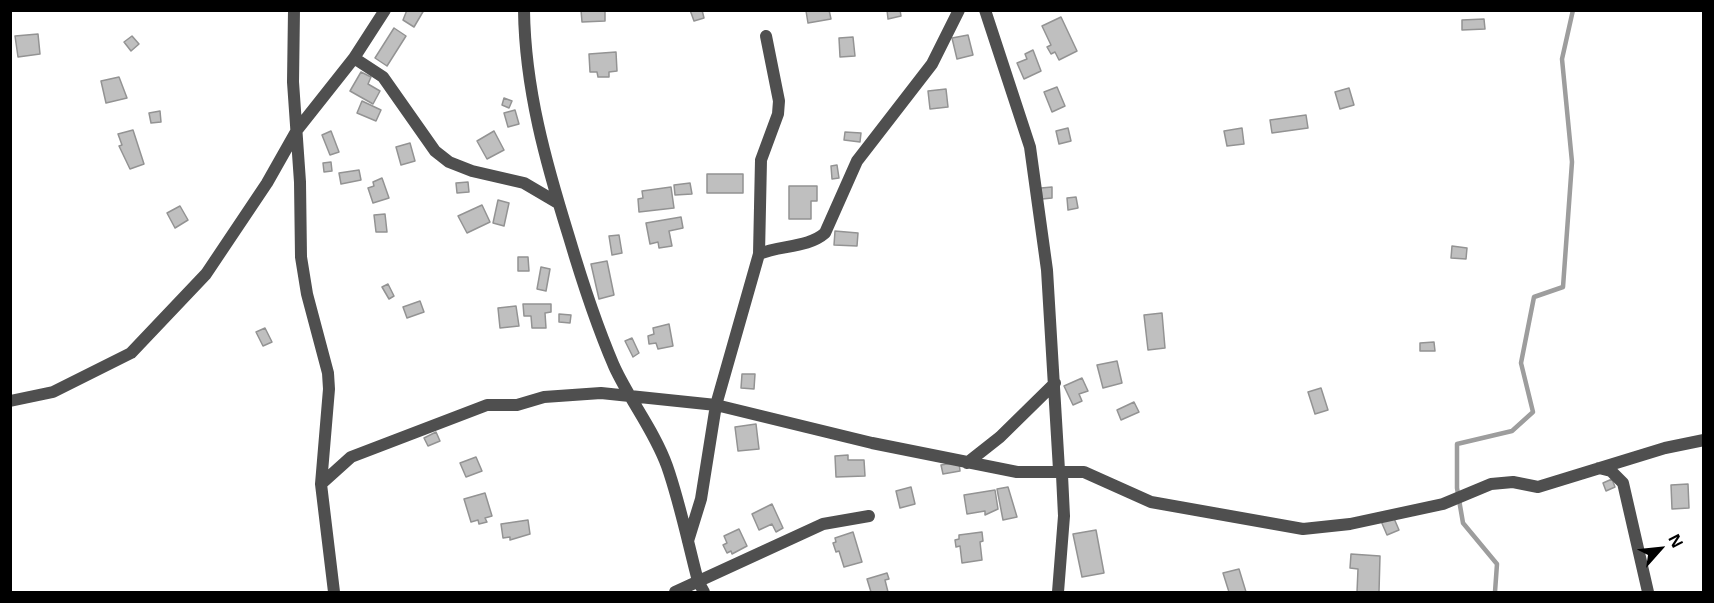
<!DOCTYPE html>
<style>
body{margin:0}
#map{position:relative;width:1714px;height:603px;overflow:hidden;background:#fff;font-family:"Open Sans",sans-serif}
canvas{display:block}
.frame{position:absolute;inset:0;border:12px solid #000;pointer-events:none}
.north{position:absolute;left:1630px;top:519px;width:60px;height:60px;-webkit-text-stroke:4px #fff;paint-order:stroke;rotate:63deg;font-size:16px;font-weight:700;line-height:24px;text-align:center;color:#000}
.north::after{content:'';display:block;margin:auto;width:21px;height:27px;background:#000;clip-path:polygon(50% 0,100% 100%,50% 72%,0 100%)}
</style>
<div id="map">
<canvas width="1714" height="603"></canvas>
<div class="frame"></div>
<div class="north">N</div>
</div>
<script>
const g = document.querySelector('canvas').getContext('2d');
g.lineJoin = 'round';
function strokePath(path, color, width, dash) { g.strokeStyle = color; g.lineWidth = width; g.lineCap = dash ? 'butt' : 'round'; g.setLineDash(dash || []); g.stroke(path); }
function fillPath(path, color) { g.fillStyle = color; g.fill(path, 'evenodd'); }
const stream = new Path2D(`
 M1495,592L1497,564L1463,523L1457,488V444L1512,431L1533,412L1521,363L1534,297L1563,287L1572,162L1562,59L1573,10`);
const building = new Path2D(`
 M407,10H424L414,27L403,20Z
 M581,10H605V21L582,22Z
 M690,10H702L704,18L694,21Z
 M829,10L831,19L808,23L806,11Z
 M887,10H900L901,16L888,19Z
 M1061,17L1077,51L1059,60L1055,52L1051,54L1047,47L1051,45L1042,26Z
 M1484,19L1485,29L1462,30V20Z
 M394,28L406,36L387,66L375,58Z
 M38,34L40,54L18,57L15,36Z
 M968,35L973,55L957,59L952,38Z
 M132,36L139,44L131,51L124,42Z
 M853,37L855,56L840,57L839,38Z
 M1033,50L1041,71L1024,79L1017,63L1027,59L1025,54Z
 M616,52L617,71L609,72V77H598L597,72H590L589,54Z
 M361,72L371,77L368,84L380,91L373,104L350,91Z
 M119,77L127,98L106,103L101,81Z
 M1057,87L1065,106L1052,112L1044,92Z
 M1349,88L1354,105L1340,109L1335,92Z
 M946,89L948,107L930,109L928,91Z
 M504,98L512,101L509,108L502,105Z
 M362,101L381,110L376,121L357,113Z
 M515,110L519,124L508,127L504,113Z
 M160,111L161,122L151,123L149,113Z
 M1306,115L1308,128L1272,133L1270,120Z
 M1068,128L1071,141L1059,144L1056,131Z
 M1242,128L1244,144L1227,146L1224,131Z
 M133,130L144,164L130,169L119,146L122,145L118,134Z
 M331,131L339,152L330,155L322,135Z
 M494,131L504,150L487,159L477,141Z
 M845,132L861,133L860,142L844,140Z
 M410,143L415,161L401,165L396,147Z
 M331,162L332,171L324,172L323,163Z
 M837,165L839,178L832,179L831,166Z
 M359,170L361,180L341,184L339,173Z
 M707,174H743V193H707Z
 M382,178L389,198L373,203L368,188L374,186L373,182Z
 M468,182L469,192L457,193L456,183Z
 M690,183L692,194L675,195L674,185Z
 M789,186H817V201H811V219H789Z
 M671,187L674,208L639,212L638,199L643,198L642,191Z
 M1052,187V198L1042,199L1041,188Z
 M1076,197L1078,208L1068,210L1067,198Z
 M498,200L509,203L504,226L493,223Z
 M482,205L490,222L467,233L458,216Z
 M180,206L188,220L175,228L167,213Z
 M385,214L387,232H376L374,215Z
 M681,217L683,228L669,231L672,246L659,248L658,242L650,244L646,223Z
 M835,231L858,233L857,246L834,245Z
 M619,235L622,253L612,255L609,236Z
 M1452,246L1467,248L1466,259L1451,258Z
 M518,257H528L529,271H518Z
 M607,261L614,295L599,299L591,264Z
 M541,267L550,269L546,291L537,289Z
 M388,284L394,296L389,299L382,287Z
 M420,301L424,312L407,318L403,307Z
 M523,304H551V312L545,313L546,328H532L531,316H524Z
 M516,306L519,326L500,328L498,308Z
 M1162,313L1165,348L1148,350L1144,315Z
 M559,314L571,315L570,323L559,322Z
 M669,324L673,346L658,349L656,343L649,344L648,336L654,334L653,328Z
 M265,328L272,342L263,346L256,332Z
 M632,338L639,353L633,357L625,341Z
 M1434,342L1435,351H1420V343Z
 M1117,361L1122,383L1103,388L1097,365Z
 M742,374H755L754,389L741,388Z
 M1082,378L1088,391L1079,394L1082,401L1073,405L1064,386Z
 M1321,388L1328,410L1315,414L1308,392Z
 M1134,402L1139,412L1121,420L1117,410Z
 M756,424L759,449L738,451L735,427Z
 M436,432L440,441L428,446L424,438Z
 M848,455V460H864L865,476L836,477L835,456Z
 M476,457L482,471L466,477L460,463Z
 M959,462L960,471L943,474L941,465Z
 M1612,479L1615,487L1606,491L1603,483Z
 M1688,484L1689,508L1672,509L1671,485Z
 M911,487L915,504L900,508L896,491Z
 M1008,487L1017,517L1003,520L997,489Z
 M995,490L998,509L985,515V511L967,514L964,495Z
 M485,493L492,516L485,518L487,522L479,524L478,520L471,522L464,499Z
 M772,504L783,528L776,532L772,524L759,530L752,514Z
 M1393,516L1399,530L1387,535L1381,521Z
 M528,520L530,534L510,540V537L503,538L501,524Z
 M739,529L747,546L732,554L731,551L727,553L723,545L727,543L724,536Z
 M1096,530L1104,573L1082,577L1073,534Z
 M853,532L862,562L844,567L839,551L836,552L833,543L836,542L835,538Z
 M982,532L983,541L980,542L982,560L962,563L960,546L956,547L955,540L959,539V535Z
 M1351,554L1380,556L1379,592H1357L1358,569L1350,568Z
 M1239,569L1246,592H1229L1223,573Z
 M887,573L889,579L885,580L888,592H891H871L867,579Z`);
const street = new Path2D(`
 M294,10L293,82L300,182L301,257L307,294L328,373L329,389L321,484L334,592
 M524,10C525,89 546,163 569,237C582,281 596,324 614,366C630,401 654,430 667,466C680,503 688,543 698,581L704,592
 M985,10L1030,147L1047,270L1059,470L1062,475L1064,516L1058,592
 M354,58L383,77L435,151L449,162L472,171L524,183L558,203
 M759,254L761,160L778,114L779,101L766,36
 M10,401L53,392L131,353L206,274L267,183L297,130L354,58L385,10
 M967,463L1000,437L1055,383
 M1599,468L1611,471L1623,483L1648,592
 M321,484L351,457L487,405H517L544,397L601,393L716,405L872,443L1017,472H1084L1151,502L1303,529L1350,524L1443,504L1491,484L1513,482L1538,487L1665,448L1704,440
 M688,541L701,499L716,405L759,254C780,245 808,248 825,233L857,161L932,64L959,10
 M675,592L823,524L869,516`);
strokePath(stream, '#9d9d9d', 4.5);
fillPath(building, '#bfbfbf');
strokePath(building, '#939393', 1.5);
strokePath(street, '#4f4f4f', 12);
</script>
